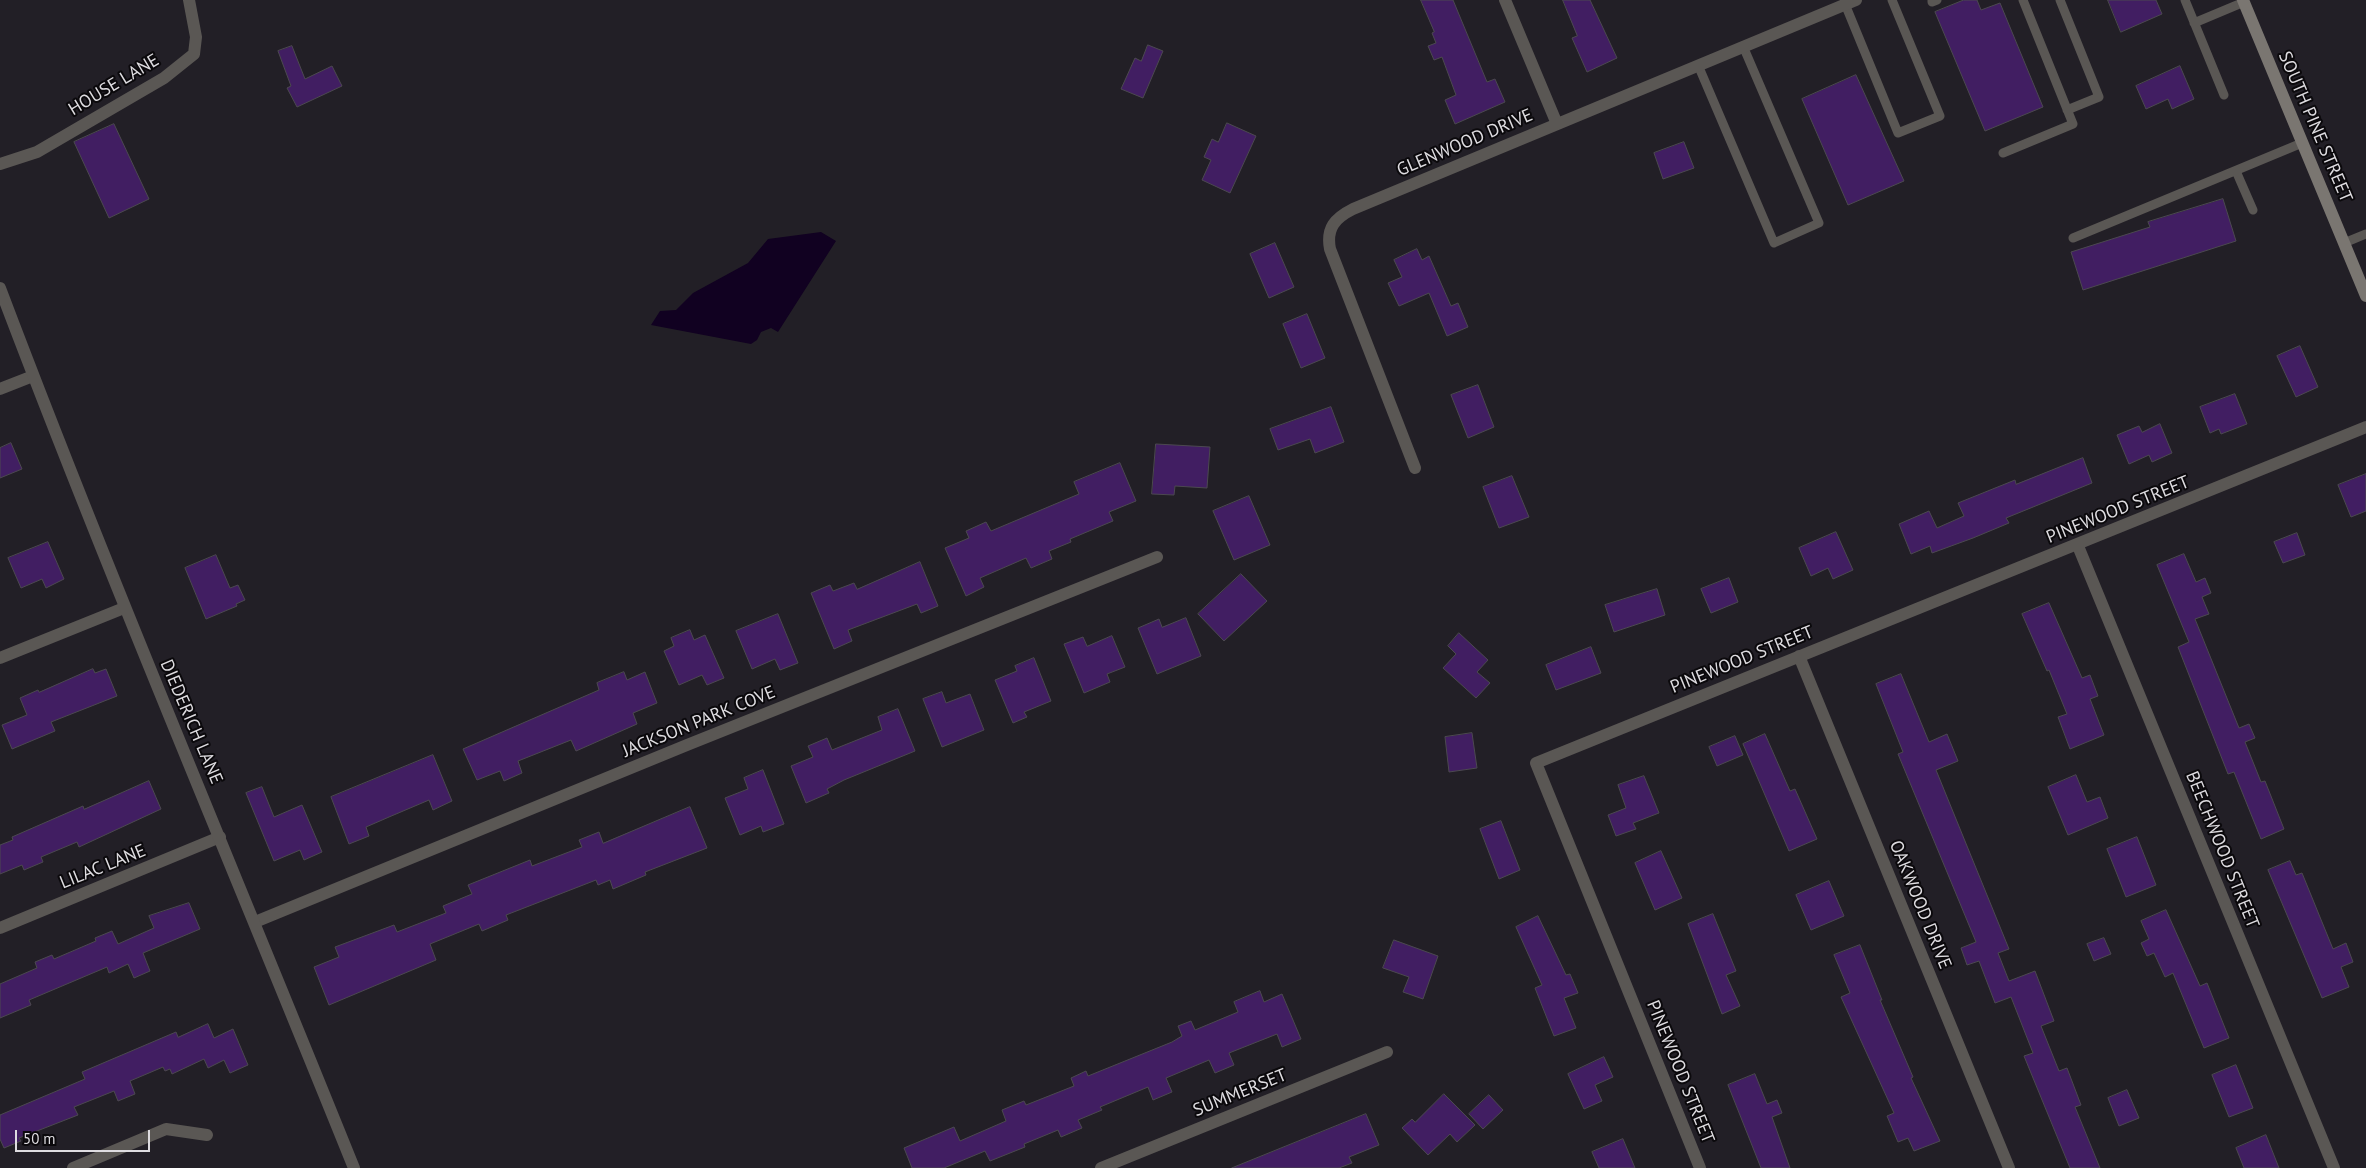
<!DOCTYPE html>
<style>
body{margin:0}
#map{position:relative;width:2366px;height:1168px;overflow:hidden;background:#221f26;font-family:"PT Sans",sans-serif}
canvas{display:block}
.scale{position:absolute;left:15px;top:1130px;width:135px;height:22px;box-sizing:border-box;border:2px solid #dedce0;border-top:0;padding-left:6px;font-size:15px;line-height:18px;white-space:nowrap;color:#dedce0;-webkit-text-stroke:4px #0b090c;paint-order:stroke}
</style>
<div id="map">
<canvas width="2366" height="1168"></canvas>
<div class="scale">50 m</div>
</div>
<script>
const g = document.querySelector('canvas').getContext('2d');
g.lineJoin = 'round';
function fillPath(path, color) { g.fillStyle = color; g.fill(path, 'evenodd'); }
function strokePath(path, color, width, dash) { g.strokeStyle = color; g.lineWidth = width; g.lineCap = dash ? 'butt' : 'round'; g.setLineDash(dash || []); g.stroke(path); }
function drawText(font, color, halo, rows, align = 'center') {
  g.font = font + ' "PT Sans",sans-serif'; g.lineWidth = 4; g.setLineDash([]); g.textBaseline = 'middle'; g.strokeStyle = halo; g.fillStyle = color; for (const [text, x, y, turn = 0] of rows) {
    g.save(); g.translate(x, y); g.rotate((+turn || 0) * Math.PI / 180); g.textAlign = isNaN(turn) ? turn : align; if (halo) g.strokeText(text, 0, 0); g.fillText(text, 0, 0); g.restore();
  }
}
const water = new Path2D(`
 M821,232L836,241L778,332L771,328L761,332L757,340L751,344L651,325L660,311L676,310L693,293L748,263L768,239Z`);
const building = new Path2D(`
 M1421,0H1453L1487,82L1495,79L1505,102L1455,124L1445,100L1456,95L1442,57L1434,60L1428,46L1436,43L1432,33L1434,32Z
 M1563,0H1590L1617,58L1587,72L1572,38L1577,36Z
 M1964,0H1977L1981,10L2000,3L2043,107L1985,131L1935,12Z
 M2108,0H2156L2162,14L2121,32Z
 M1148,45L1163,51L1143,98L1121,89L1135,58L1141,61Z
 M292,46L305,79L332,66L342,86L297,107L287,88L291,86L278,51Z
 M2180,66L2194,99L2172,109L2168,99L2146,109L2136,86Z
 M1856,75L1904,181L1848,205L1802,99Z
 M1227,123L1256,136L1230,193L1202,180L1211,160L1204,157L1212,139L1218,142Z
 M114,124L149,199L109,218L74,142Z
 M1684,142L1694,168L1663,179L1654,153Z
 M2223,199L2236,241L2083,290L2071,252L2150,227L2148,222Z
 M1275,243L1294,287L1269,298L1250,254Z
 M1417,249L1422,260L1429,256L1451,306L1458,303L1468,327L1447,336L1429,293L1399,306L1388,283L1402,277L1394,260Z
 M1307,314L1325,358L1301,368L1283,324Z
 M2300,346L2318,387L2296,397L2277,356Z
 M1478,385L1494,427L1468,438L1451,395Z
 M2235,394L2247,424L2221,434L2219,429L2210,433L2200,407Z
 M1331,407L1344,442L1315,453L1310,439L1278,450L1270,429Z
 M2160,424L2172,453L2152,462L2149,455L2129,464L2117,435L2139,426L2142,432Z
 M11,443L22,469L0,478V448Z
 M1156,444L1210,447L1207,488L1175,486L1174,495L1152,494Z
 M2083,458L2092,483L2006,518L2009,523L1973,538L1932,553L1930,546L1911,554L1899,524L1929,511L1937,528L1964,516L1958,503L2015,480L2016,484Z
 M1120,463L1136,501L1109,512L1113,521L1070,539L1071,542L1049,551L1052,559L1031,568L1026,558L980,578L984,587L966,596L945,548L969,538L966,531L986,522L991,531L1079,494L1074,482Z
 M2366,474V511L2351,517L2338,485Z
 M1512,476L1529,517L1499,528L1483,487Z
 M1249,496L1270,545L1234,560L1213,511Z
 M1836,532L1853,570L1833,579L1828,568L1811,576L1799,548Z
 M2297,533L2305,555L2283,563L2274,542Z
 M48,542L64,579L46,588L42,579L21,588L8,558Z
 M2184,554L2196,582L2205,578L2211,593L2202,597L2209,614L2195,619L2239,728L2249,724L2255,738L2245,742L2261,782L2265,781L2284,829L2261,839L2234,772L2228,774L2178,647L2189,642L2157,565Z
 M216,555L230,588L238,585L245,600L236,604L237,606L206,619L185,568Z
 M920,562L938,606L921,613L917,604L848,630L852,641L834,649L811,593L830,585L833,591L854,583L857,589Z
 M1241,574L1267,601L1224,641L1198,614Z
 M1729,578L1738,602L1711,613L1701,589Z
 M1657,589L1665,615L1614,632L1605,605Z
 M2049,603L2082,678L2090,675L2098,696L2090,699L2104,735L2070,749L2058,717L2067,714L2049,670L2047,671L2022,614Z
 M778,614L798,663L780,670L775,659L752,669L736,631Z
 M1186,618L1201,656L1157,674L1138,628L1159,619L1162,627Z
 M690,630L694,640L705,635L724,678L707,685L702,675L679,685L664,651L674,646L671,638Z
 M1459,633L1488,660L1477,672L1490,683L1476,698L1443,668L1456,654L1448,646Z
 M1112,636L1125,667L1107,674L1110,682L1084,693L1064,644L1083,637L1087,646Z
 M1591,647L1601,673L1556,690L1546,665Z
 M1034,658L1051,701L1024,712L1027,717L1013,723L995,680L1017,671L1015,666Z
 M93,669L95,673L106,669L117,696L51,722L55,731L12,749L2,725L27,715L20,698L38,690L39,692Z
 M624,672L627,680L645,672L657,703L633,713L637,724L576,751L571,740L518,761L522,773L504,781L500,771L477,780L463,749L599,690L597,683Z
 M1901,674L1929,742L1947,734L1958,761L1936,770L2009,949L1998,953L2009,981L2035,971L2054,1021L2041,1026L2059,1071L2067,1068L2081,1105L2075,1107L2100,1168H2070L2024,1056L2033,1053L2011,997L1995,1003L1979,961L1967,965L1961,948L1976,942L1898,754L1903,752L1876,684Z
 M942,692L946,703L970,694L984,730L942,747L923,699Z
 M898,709L915,751L844,780L827,789L829,793L806,803L791,766L813,757L808,746L827,738L832,750L882,730L878,717Z
 M1472,733L1477,768L1449,772L1445,737Z
 M1765,734L1790,791L1795,789L1817,839L1789,851L1743,744Z
 M1735,736L1743,755L1717,766L1709,747Z
 M433,755L452,801L433,810L429,800L389,817L366,827L369,836L349,844L331,797Z
 M763,770L784,824L763,832L761,826L740,835L725,798L748,789L744,778Z
 M2076,775L2087,802L2100,797L2108,818L2068,835L2048,787Z
 M1644,776L1659,813L1633,823L1636,829L1616,836L1608,815L1626,808L1618,785Z
 M149,781L161,809L79,847L77,842L41,857L43,862L24,870L22,865L0,874V845L13,840L12,837L83,806L84,809Z
 M262,787L274,817L302,805L322,852L304,860L300,850L274,861L246,793Z
 M690,807L707,848L645,872L646,875L613,889L610,880L598,885L596,880L506,915L508,920L482,931L479,924L430,944L436,960L329,1005L314,967L339,957L335,947L394,925L397,932L446,913L443,906L472,894L468,885L530,860L532,866L582,847L579,840L599,832L603,843Z
 M1501,821L1520,870L1499,879L1480,829Z
 M2137,837L2156,885L2126,897L2107,849Z
 M1661,851L1682,898L1655,910L1635,863Z
 M2290,861L2296,875L2302,873L2333,949L2346,943L2353,962L2341,967L2349,987L2322,998L2268,870Z
 M1829,881L1844,916L1811,930L1796,895Z
 M189,903L200,929L143,953L150,971L134,978L128,964L109,973L107,967L29,1000L31,1005L0,1018V984L37,968L35,962L52,955L54,959L96,941L95,938L112,931L118,944L154,928L149,916Z
 M2166,910L2200,986L2207,983L2229,1038L2204,1048L2173,973L2165,977L2154,953L2147,956L2141,943L2149,939L2141,921Z
 M1713,914L1736,971L1726,975L1740,1006L1722,1014L1688,924Z
 M1538,916L1566,975L1570,974L1578,993L1564,998L1576,1028L1554,1036L1535,988L1542,985L1516,927Z
 M2104,938L2111,954L2094,961L2087,944Z
 M1394,940L1438,956L1423,999L1403,992L1409,977L1383,968Z
 M1860,945L1882,1000H1880L1913,1077L1911,1078L1940,1141L1914,1151L1908,1138L1898,1142L1887,1116L1894,1113L1841,997L1850,993L1834,955Z
 M1260,991L1264,1002L1282,994L1301,1039L1282,1047L1277,1034L1229,1053L1234,1065L1215,1073L1209,1060L1166,1078L1172,1092L1153,1100L1148,1087L1100,1107L1102,1110L1078,1120L1082,1128L1061,1137L1058,1130L1024,1144L1025,1147L990,1161L985,1151L944,1168H912L904,1148L954,1127L960,1141L1006,1121L1002,1110L1024,1101L1026,1105L1074,1086L1071,1078L1086,1071L1088,1076L1172,1042L1182,1036L1178,1026L1191,1021L1195,1030L1238,1012L1234,1002Z
 M208,1024L214,1038L233,1029L248,1065L230,1073L224,1060L208,1068L204,1059L172,1074L170,1069L165,1071L163,1067L130,1081L135,1094L118,1101L114,1091L74,1107L78,1115L19,1138L21,1141L4,1148L0,1139V1115L85,1079L82,1072L176,1032L178,1037Z
 M1604,1057L1613,1077L1595,1085L1602,1101L1584,1109L1568,1074Z
 M2236,1065L2253,1108L2229,1117L2212,1075Z
 M1755,1074L1767,1104L1777,1100L1782,1113L1772,1117L1790,1168H1761L1728,1085Z
 M2127,1090L2139,1118L2119,1126L2108,1098Z
 M1444,1094L1475,1125L1457,1142L1450,1134L1428,1155L1402,1128L1412,1119L1415,1122Z
 M1489,1095L1503,1110L1483,1129L1469,1114Z
 M1366,1114L1379,1145L1349,1157L1352,1163L1339,1168H1232Z
 M2266,1135L2279,1168H2244L2236,1148Z
 M1623,1139L1635,1168H1599L1592,1152Z`);
const service = new Path2D(`
 M1932,0V2L1937,0
 M2060,0L2099,97L2067,110
 M2185,0L2224,95
 M1845,4L1898,133L1940,116L1892,0
 M2194,23L2244,2
 M1698,65L1774,243L1819,223L1743,46
 M2003,153L2073,124L2023,0
 M2236,171L2253,210
 M2073,238L2302,143
 M2344,243L2366,234`);
const minor = new Path2D(`
 M1505,0L1557,124
 M0,164L37,152L164,78L194,54L196,37L189,0
 M0,389L33,376
 M1415,468L1330,249C1326,228 1335,218 1353,209L1856,0
 M2078,546L2334,1168
 M1799,656L2009,1168
 M0,658L124,608
 M255,922L687,745L1157,557
 M0,928L220,837
 M73,1168L166,1129L207,1135
 M1101,1168L1387,1052
 M1700,1168L1536,763C1812,650 2090,541 2366,427`);
const tertiary = new Path2D(`
 M0,288C112,584 236,875 354,1168`);
const secondary = new Path2D(`
 M2243,0L2366,296`);
const streetNames = [
 ["HOUSE LANE",114,85,-31],
 ["SOUTH PINE STREET",2315,127,67],
 ["GLENWOOD DRIVE",1465,143,-23],
 ["PINEWOOD STREET",2118,510,-22],
 ["PINEWOOD STREET",1742,660,-22],
 ["DIEDERICH LANE",191,722,67],
 ["JACKSON PARK COVE",699,722,-22],
 ["BEECHWOOD STREET",2222,850,68],
 ["LILAC LANE",103,867,-22],
 ["OAKWOOD DRIVE",1920,905,68],
 ["PINEWOOD STREET",1680,1072,68],
 ["SUMMERSET",1240,1093,-22]
];
fillPath(water, '#110121');
fillPath(building, '#411e62');
strokePath(building, '#4c4950', 1);
strokePath(service, '#5a5754', 9);
strokePath(minor, '#5a5754', 12);
strokePath(tertiary, '#5a5754', 12);
strokePath(secondary, '#7a7671', 12);
drawText('18px', '#dedce0', '#0b090c', streetNames);
</script>
